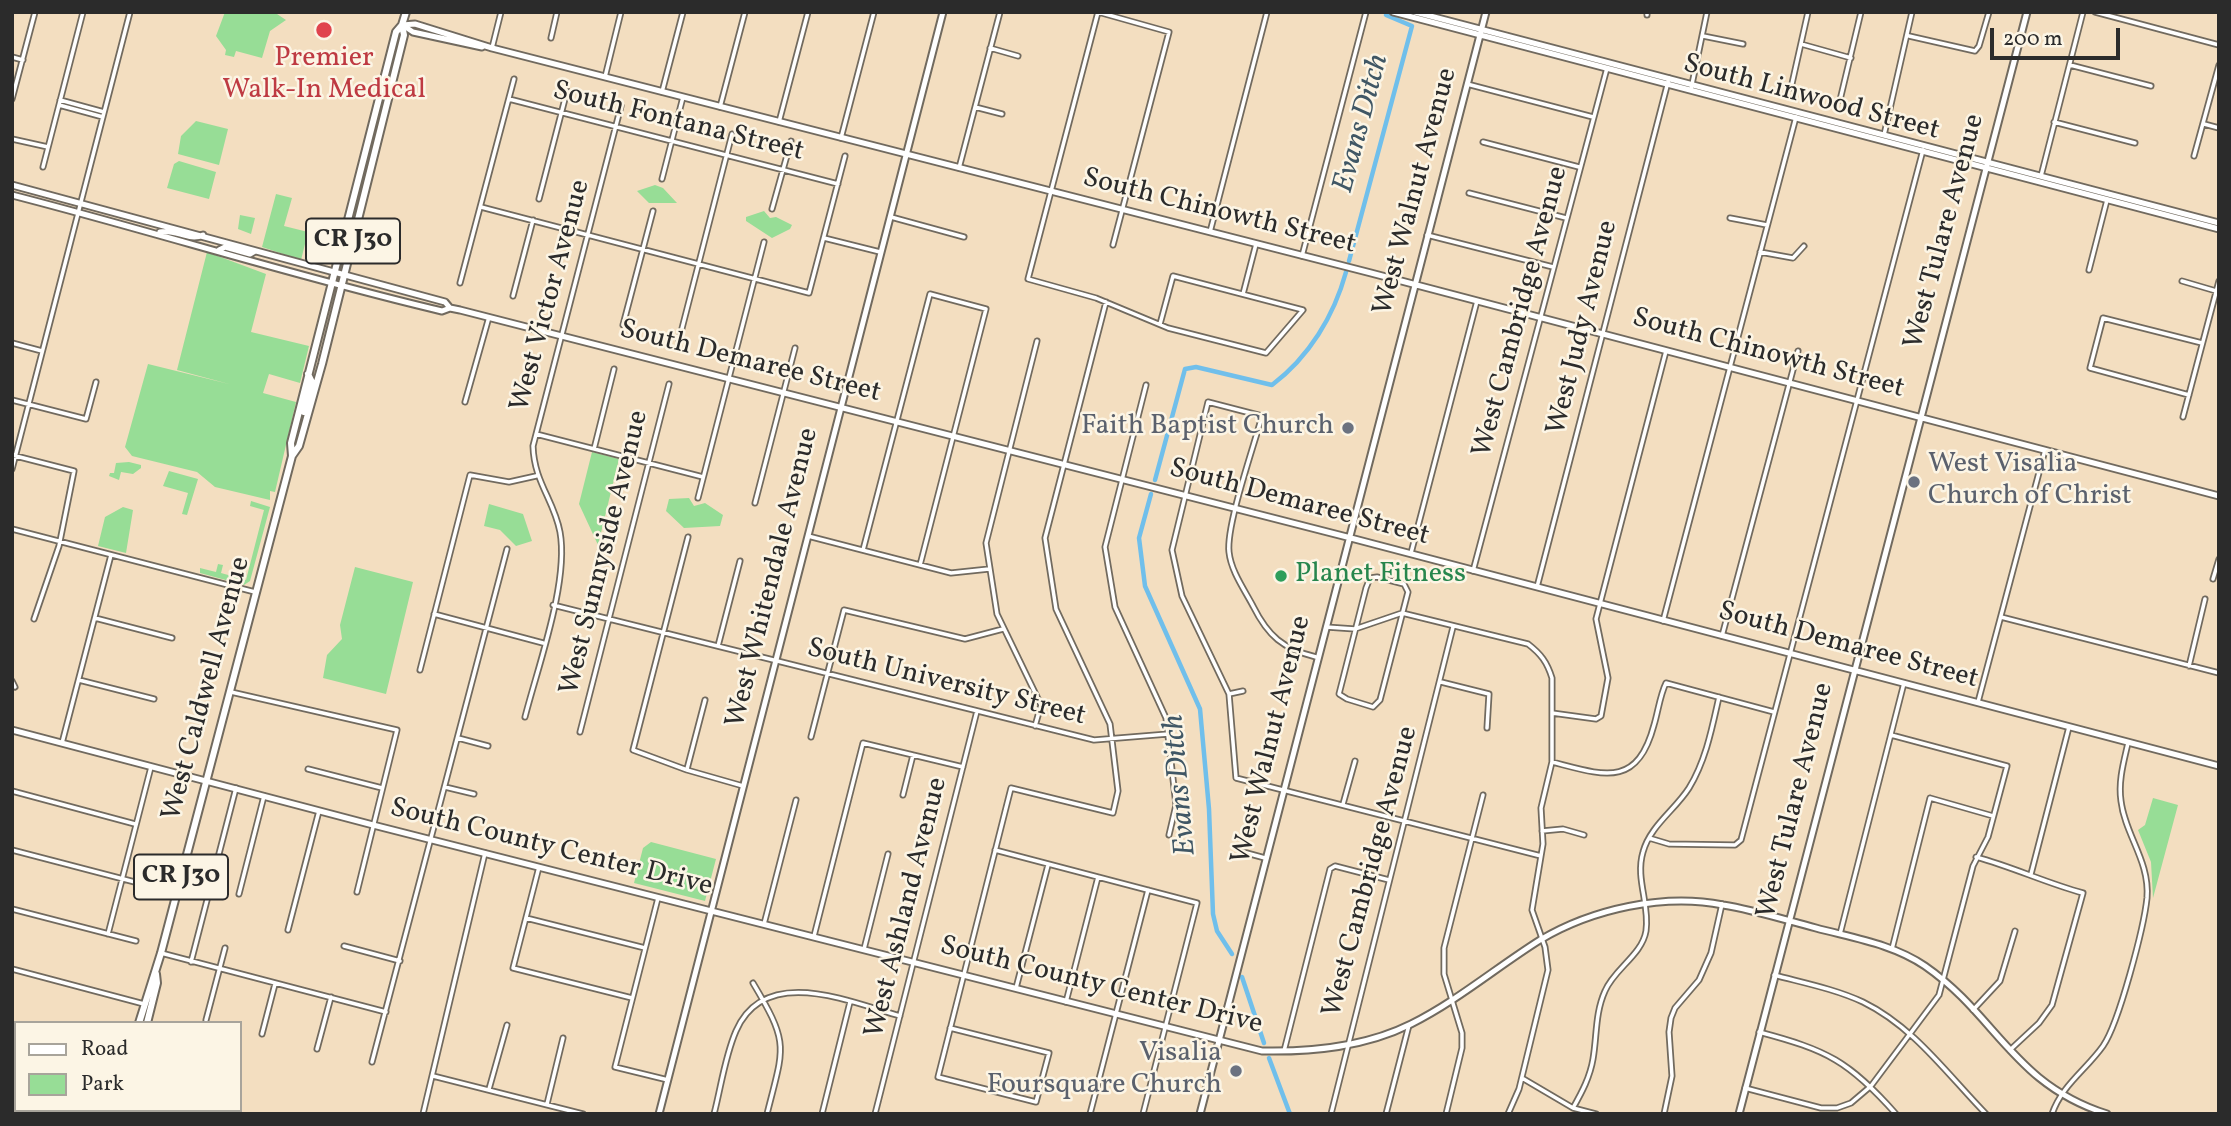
<!DOCTYPE html>
<style>
body{margin:0}
#map{position:relative;width:2231px;height:1126px;overflow:hidden;background:#f3dec0;font-family:Vollkorn,serif}
canvas{display:block}
.frame{position:absolute;inset:0;border:14px solid #2b2b2b;pointer-events:none}
.legend{position:absolute;left:14px;top:1021px;width:228px;height:91px;box-sizing:border-box;background:#fcf5e5;border:2px solid #a8a49b;margin:0;padding:9px 12px;list-style:none;font-size:21px;color:#2b2b2b}
.legend li{display:flex;align-items:center;gap:14px;height:35px}
.legend b{width:35px;border:2px solid #a8a49b}
.scale{position:absolute;left:1990px;top:28px;width:130px;height:32px;box-sizing:border-box;border:4px solid #2b2b2b;border-top:0;padding-left:9px;font-size:21px;line-height:24px;white-space:nowrap;color:#2b2b2b;-webkit-text-stroke:5px #fcf5e5;paint-order:stroke}
</style>
<div id="map">
<canvas width="2231" height="1126"></canvas>
<div class="frame"></div>
<ul class="legend">
<li><b style="height:9px;background:#fff"></b>Road</li>
<li><b style="height:19px;background:#97dd96"></b>Park</li>
</ul>
<div class="scale">200 m</div>
</div>
<script>
const g = document.querySelector('canvas').getContext('2d');
g.lineJoin = 'round';
function fillPath(path, color) { g.fillStyle = color; g.fill(path, 'evenodd'); }
function strokePath(path, color, width, dash) { g.strokeStyle = color; g.lineWidth = width; g.lineCap = dash ? 'butt' : 'round'; g.setLineDash(dash || []); g.stroke(path); }
function drawText(font, color, halo, rows, align = 'center') {
  g.font = font + ' Vollkorn,serif'; g.lineWidth = 5; g.setLineDash([]); g.textBaseline = 'middle'; g.strokeStyle = halo; g.fillStyle = color; for (const [text, x, y, turn = 0] of rows) {
    g.save(); g.translate(x, y); g.rotate((+turn || 0) * Math.PI / 180); g.textAlign = isNaN(turn) ? turn : align; if (halo) g.strokeText(text, 0, 0); g.fillText(text, 0, 0); g.restore();
  }
}
const green = new Path2D(`
 M225,12H274L286,20L270,31L262,58L236,51L234,57L225,55L226,50L216,36Z
 M196,121L228,129L219,165L178,154L181,136Z
 M179,161L216,172L209,199L167,188L174,164Z
 M655,185L663,188L677,203H649L637,191Z
 M276,194L292,198L284,226L308,232L301,260L262,247Z
 M764,211L770,218L776,217L792,225L790,229L772,238L746,221V217Z
 M240,215L255,218L251,234L238,229Z
 M207,252L266,274L251,332L309,346L300,383L269,374L263,393L296,402L275,492L270,491V500L215,487L197,472L132,456L125,447L148,364L229,384L177,370Z
 M592,452L619,459L598,545L579,504Z
 M129,462L141,465V468L133,474L121,472L119,480L109,476L110,473H114L116,463Z
 M169,471L198,479L187,515L182,514L188,493L163,486Z
 M689,498L694,506L705,503L723,515L720,526L684,528L666,511L669,499Z
 M251,501L270,507L250,581L244,585L200,573V568L216,572L218,564L223,565L221,573L246,580L264,510L250,506Z
 M489,504L523,514L532,541L516,546L500,530L484,526Z
 M123,507L133,510L126,553L98,546L105,517Z
 M355,567L413,582L386,694L323,678L327,655L342,639L340,625Z
 M2153,798L2178,805L2153,898L2151,862L2138,830L2145,825Z
 M651,842L716,859L705,901L634,883L643,848Z`);
const canal = new Path2D(`
 M1349,261L1412,26L1386,15
 M1155,480L1185,369L1196,367L1272,385C1309,357 1334,316 1346,272
 M1151,494L1139,538L1145,586L1200,709L1209,809L1213,914L1217,931L1232,954
 M1242,977L1264,1043
 M1269,1058L1290,1114`);
const street = new Path2D(`
 M1647,12V15
 M2095,12L2219,45
 M1703,36L1743,44
 M1909,36L1975,51L1979,46L1989,12
 M551,38L557,12
 M1801,44L1851,58
 M492,48L501,12
 M990,48L1018,56
 M12,57L23,60
 M2070,65L2151,86
 M605,77L621,12
 M1467,84L1593,117
 M1791,88L1808,12
 M1691,89L1707,12
 M662,92L683,12
 M12,99L35,12
 M509,99L838,184
 M60,100L104,112
 M1840,100L1861,12
 M59,105L103,117
 M720,107L745,12
 M975,107L1002,114
 M779,122L808,12
 M2054,122L2135,143
 M2204,124L2219,128
 M1884,135L1912,12
 M841,138L874,12
 M12,139L48,147
 M1483,142L1579,167
 M2194,156L2219,65
 M43,167L83,12
 M959,168L1000,12
 M2041,176L2083,12
 M662,179L683,97
 M1469,193L1566,218
 M539,199L567,91
 M481,207L809,293L845,156
 M772,209L791,141
 M891,217L964,237
 M1730,218L1767,225
 M1210,232L1267,12
 M1427,235L1553,267
 M824,238L880,252
 M1113,245L1169,32L1098,12L1028,279L1096,298L1168,328L1266,353L1303,310L1173,276L1160,324
 M1760,252L1793,258L1804,246
 M1302,256L1366,12
 M2089,270L2107,200
 M2182,281L2216,291
 M460,283L514,79
 M1243,294L1256,244
 M513,296L533,220
 M623,325L653,211
 M679,340L732,134
 M12,343L42,351
 M1146,385L1105,547L1115,607L1166,718L1176,805L1169,835
 M2189,395L2090,368L2103,318L2202,343
 M12,400L86,419L96,382
 M465,402L489,317
 M2183,417L2219,281
 M536,434L703,477
 M594,449L614,369
 M12,455L74,471L59,546L34,619
 M12,469L130,12
 M698,498L764,242
 M755,503L795,348
 M12,529L255,592
 M808,536L951,573L989,569
 M688,537L633,750L687,770L743,786
 M863,550L930,294L986,309L920,565
 M1411,553L1477,301
 M1473,571L1607,68
 M1377,577L1404,584L1408,592L1380,700L1373,707L1347,699L1339,694L1366,588L1370,578Z
 M2213,579L2219,559
 M1537,587L1669,78
 M553,605L1094,740L1168,734
 M434,614L543,643
 M2001,617L2219,673
 M95,618L172,638
 M1663,621L1796,117
 M1326,627L1355,629L1402,613L1528,644C1541,654 1547,662 1552,678V762L1541,808L1543,844L1532,910L1545,947L1548,970L1519,1089L1508,1114
 M1722,636L1798,351
 M718,646L740,561
 M1316,657C1283,649 1268,636 1253,606C1244,589 1231,571 1229,552C1226,525 1254,446 1262,416L1208,402L1172,550L1182,596L1229,694L1236,778L1541,856
 M2189,666L2205,599
 M420,670L470,475L509,482L536,476
 M79,680L154,699
 M12,681L15,687
 M1441,682L1489,694L1487,728
 M231,692L397,730L357,892
 M1229,694L1243,691
 M1978,702L2045,450
 M1552,713L1596,719L1601,716L1608,678L1596,619L1666,351
 M525,717C538,666 569,582 560,532C554,500 534,482 533,446L621,106
 M1035,726L1041,705L997,614L986,543L1037,341
 M580,732L669,384
 M811,737L844,610L965,639L1003,629
 M458,738L488,746
 M62,743L111,555
 M1552,762C1603,775 1637,789 1654,725C1658,712 1660,695 1666,683L1774,712
 M308,769L382,788
 M687,769L705,700
 M445,787L474,794
 M12,791L135,824
 M903,795L913,755
 M1343,804L1355,761
 M1542,831L1563,829L1584,835
 M1649,838L1669,844L1735,845L1741,840L1923,150
 M12,850L177,893
 M995,850L1197,903L1143,1114
 M1243,852L1265,858
 M1976,857C2013,867 2046,883 2083,893L2052,1005L2039,1023L2010,1050
 M539,867L513,968L632,998
 M2031,874L2069,727
 M239,894L264,796
 M658,898L615,1067L668,1080
 M12,909L136,941
 M526,918L645,948
 M764,924L796,800
 M288,930L319,811
 M108,934L151,767
 M1840,934L1904,683
 M814,936L863,743L963,767
 M344,946L400,961
 M864,949L888,854
 M1892,949L1930,798L1993,816
 M161,953L386,1012
 M191,962L236,788
 M12,969L144,1004
 M1774,975C1804,983 1835,989 1863,1002C1914,1027 1947,1074 1986,1114
 M753,983C790,1045 784,1046 767,1114
 M1016,988L1048,865
 M1066,1002L1098,877
 M1973,1010L2000,981L2015,931
 M206,1020L225,948
 M950,1028L1049,1053L1036,1102L938,1077L1011,788L1113,813L1118,791L1110,724L1056,609L1045,538L1106,302
 M1759,1032C1827,1050 1849,1061 1896,1114
 M262,1034L275,984
 M317,1049L331,997
 M1284,1051L1330,869L1335,866L1389,880
 M372,1062L507,549
 M433,1076L583,1114
 M1522,1078L1573,1108L1596,1114
 M1745,1088L1821,1108H1837L1851,1103L1871,1086L1939,995L1973,866L1988,837L2007,766L1891,735
 M489,1089L507,1025
 M12,1097L16,1098
 M547,1104L563,1038
 M1573,1108C1582,1092 1590,1077 1593,1059C1597,1036 1595,1013 1605,991C1614,969 1642,955 1646,931C1650,904 1635,879 1643,852C1650,826 1675,810 1689,788C1706,760 1712,728 1719,697
 M63,1110L77,1114
 M423,1114L485,853
 M714,1114C721,1087 725,1056 736,1031C765,964 850,1002 900,1016
 M822,1114L850,1002
 M875,1114L977,711
 M1090,1114L1148,890
 M1331,1114L1453,627
 M1386,1114L1409,1025
 M1446,1114L1462,1048V1033L1444,974V948L1483,795
 M1664,1114L1672,1076L1669,1032L1671,1018L1675,1008L1699,980L1711,953L1722,904
 M2052,1114C2062,1085 2086,1070 2103,1046C2119,1023 2144,927 2147,898C2150,861 2125,835 2121,801C2118,781 2124,761 2128,743`);
const secondary = new Path2D(`
 M1393,12L2219,229
 M1415,12L2219,223
 M402,25L415,24L492,48L1371,273L2219,496
 M404,26L413,32L482,47
 M12,185L445,302L450,308
 M12,195C156,232 297,277 442,311L450,308L460,310L1347,537L2219,766
 M160,232C175,228 189,242 203,235
 M219,250L225,247L250,254L255,251
 M12,730L373,825L1262,1051C1313,1052 1365,1047 1411,1024C1457,1001 1497,967 1540,940C1592,909 1664,893 1723,905C1755,910 1785,920 1816,928C1853,938 1893,944 1925,966C1997,1016 2013,1084 2107,1114
 M659,1114L943,12
 M1200,1114L1486,12
 M1739,1114L2027,12`);
const primary = new Path2D(`
 M304,412L312,382L308,374
 M292,456L299,446L322,364L404,35L402,25L406,12
 M139,1023L161,953L292,456L291,443L396,32L402,25
 M147,1023L157,983L156,974
 M115,1114L116,1110
 M124,1114L125,1110`);
const markers = [
 [324,30,9,"#e0444e"],
 [1348,428,7,"#6b7280"],
 [1914,482,7,"#6b7280"],
 [1281,576,7,"#2e9e5b"],
 [1236,1071,7,"#6b7280"]
];
const shields = [
 [353,241,94],
 [181,877,94]
];
const shieldNames = [
 ["CR J30",353,241],
 ["CR J30",181,877]
];
const healthNames = [
 ["Premier",324,60],
 ["Walk-In Medical",324,92]
];
const streetNames = [
 ["South Linwood Street",1811,99,15],
 ["South Fontana Street",678,123,14],
 ["West Walnut Avenue",1417,192,-75],
 ["South Chinowth Street",1219,213,14],
 ["West Tulare Avenue",1946,232,-75],
 ["West Victor Avenue",552,296,-75],
 ["West Cambridge Avenue",1522,312,-75],
 ["West Judy Avenue",1584,328,-76],
 ["South Chinowth Street",1768,355,15],
 ["South Demaree Street",750,363,14],
 ["South Demaree Street",1299,504,15],
 ["West Sunnyside Avenue",606,553,-76],
 ["West Whitendale Avenue",774,578,-76],
 ["South Demaree Street",1848,647,15],
 ["South University Street",946,684,14],
 ["West Caldwell Avenue",208,689,-75],
 ["West Walnut Avenue",1273,740,-76],
 ["West Tulare Avenue",1797,801,-76],
 ["South County Center Drive",551,849,14],
 ["West Cambridge Avenue",1372,872,-75],
 ["West Ashland Avenue",908,908,-76],
 ["South County Center Drive",1101,987,14]
];
const worshipNames = [
 ["Faith Baptist Church",1334,428],
 ["West Visalia",1928,466,"left"],
 ["Church of Christ",1928,498,"left"],
 ["Visalia",1222,1055],
 ["Foursquare Church",1222,1087]
];
const leisureNames = [
 ["Planet Fitness",1295,576]
];
const waterNames = [
 ["Evans Ditch",1363,124,-75],
 ["Evans Ditch",1182,785,-95]
];
fillPath(green, '#97dd96');
strokePath(canal, '#70bfeb', 4.5);
strokePath(street, '#716a5f', 7);
strokePath(secondary, '#716a5f', 9);
strokePath(primary, '#716a5f', 10);
strokePath(street, '#fff', 3.5);
strokePath(secondary, '#fff', 5);
strokePath(primary, '#fff', 6);
for (const [x, y, r, color] of markers) { const dot = new Path2D(); dot.arc(x, y, r, 0, 2 * Math.PI); g.fillStyle = color; g.fill(dot); strokePath(dot, '#fcf5e5', 2.5); }
for (const [x, y, w] of shields) { const box = new Path2D(); box.roundRect(x - w / 2, y - 22.5, w, 45, 5); g.fillStyle = '#fcf5e5'; g.fill(box); strokePath(box, '#2b2b2b', 2); }
drawText('bold 26px', '#2b2b2b', null, shieldNames);
drawText('28px', '#be3a42', '#fcf5e5', healthNames);
drawText('28px', '#2b2b2b', '#fcf5e5', streetNames);
drawText('28px', '#5b616d', '#fcf5e5', worshipNames, 'right');
drawText('28px', '#27864d', '#fcf5e5', leisureNames, 'left');
drawText('italic 30px', '#405765', '#fcf5e5', waterNames);
</script>
